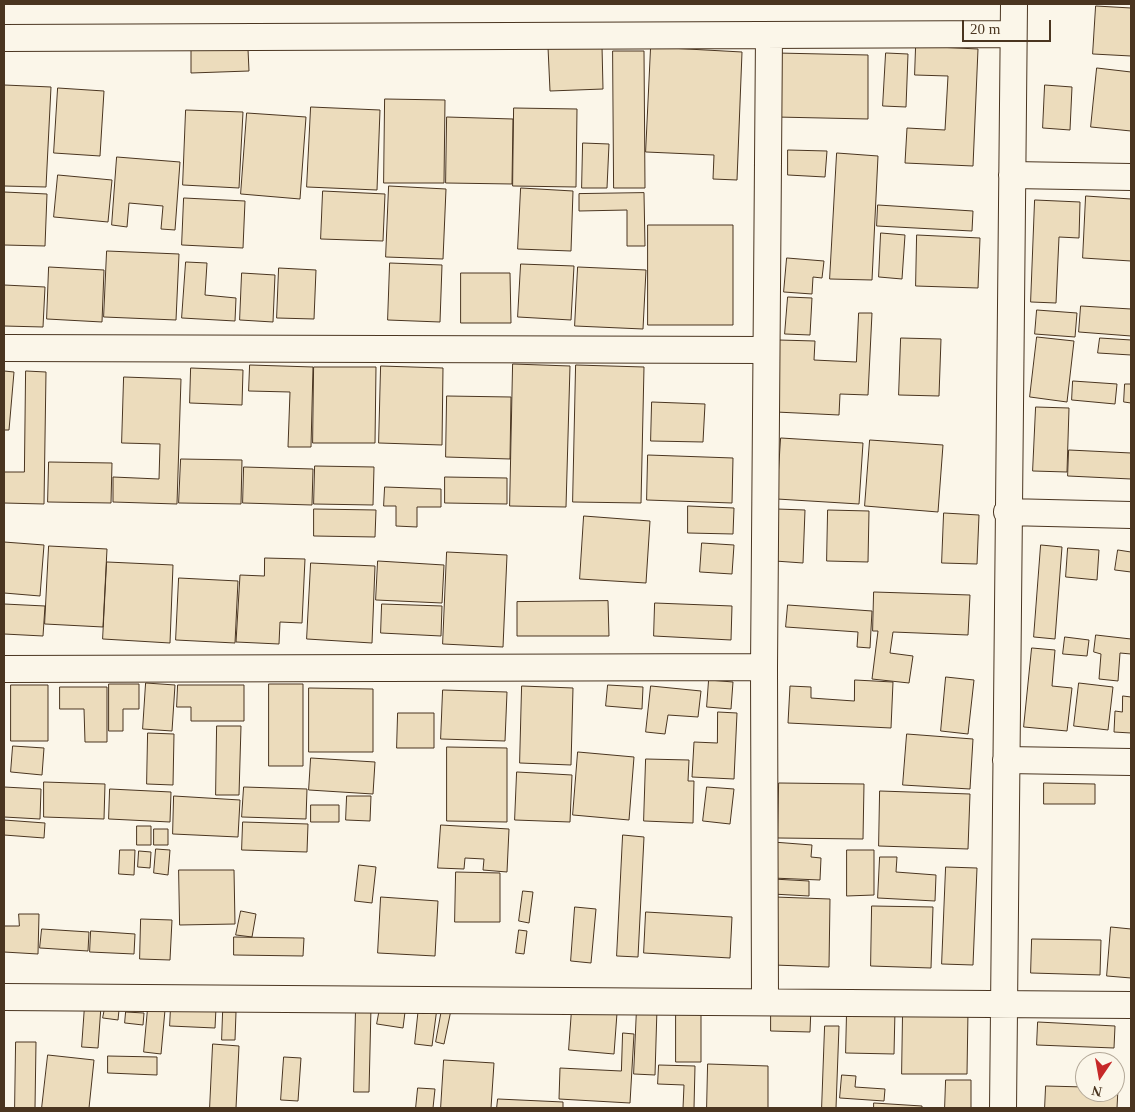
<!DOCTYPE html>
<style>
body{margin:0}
#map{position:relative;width:1135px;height:1112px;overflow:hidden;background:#fbf6e9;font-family:"Times New Roman",serif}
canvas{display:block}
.frame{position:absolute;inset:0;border:5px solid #4a3520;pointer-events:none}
.north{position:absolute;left:1075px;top:1052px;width:50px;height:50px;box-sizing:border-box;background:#fbf6e9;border:1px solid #b4a999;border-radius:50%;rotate:192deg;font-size:14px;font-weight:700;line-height:20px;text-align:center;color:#4a3520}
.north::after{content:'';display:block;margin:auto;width:18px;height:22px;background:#c62828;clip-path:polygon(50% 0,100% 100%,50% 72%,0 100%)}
.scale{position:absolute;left:962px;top:20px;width:89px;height:22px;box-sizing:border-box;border:2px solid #4a3520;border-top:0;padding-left:6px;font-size:15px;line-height:18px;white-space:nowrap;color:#4a3520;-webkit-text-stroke:4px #fbf6e9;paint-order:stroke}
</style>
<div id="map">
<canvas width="1135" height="1112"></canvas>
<div class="frame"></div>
<div class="north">N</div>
<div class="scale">20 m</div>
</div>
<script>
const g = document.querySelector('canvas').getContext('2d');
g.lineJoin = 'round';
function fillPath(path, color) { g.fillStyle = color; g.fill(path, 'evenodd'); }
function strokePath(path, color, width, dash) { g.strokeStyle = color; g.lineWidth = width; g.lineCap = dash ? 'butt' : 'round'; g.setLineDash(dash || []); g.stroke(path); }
const building = new Path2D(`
 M1096,6L1131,8V56L1093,54Z
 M602,46L603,89L550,91L548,47Z
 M916,46L978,49L973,166L905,163L907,128L945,130L948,76L915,75Z
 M651,47L742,52L737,180L713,179L714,155L646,152Z
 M248,49L249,71L191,73V50Z
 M613,51H644L645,188H614Z
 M777,53L868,55V119L776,117Z
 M886,53L908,54L906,107L883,106Z
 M1097,68L1131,72V131L1091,127Z
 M4,85L51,87L46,187L4,186Z
 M1045,85L1072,87L1070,130L1043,128Z
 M58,88L104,91L100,156L54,153Z
 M385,99L445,100L444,183H384Z
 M311,107L380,110L377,190L307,187Z
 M514,108L577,109L576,187L513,186Z
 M186,110L243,112L239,188L183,185Z
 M247,113L306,117L300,199L241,194Z
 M447,117L513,119L512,184L446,183Z
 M583,143L609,144L607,188H582Z
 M788,150L827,151L825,177L788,175Z
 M837,153L878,156L872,280L830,279Z
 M117,157L180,162L175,230L161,229L163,206L129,203L127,227L112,225Z
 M58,175L112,180L108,222L54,217Z
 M389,186L446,189L443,259L386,257Z
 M521,188L573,191L571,251L518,249Z
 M323,191L385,194L383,241L321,239Z
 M4,192L47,194L45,246L4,245Z
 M644,193L645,246H627V210L579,211V194Z
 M1086,196L1131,199V261L1083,258Z
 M184,198L245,201L243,248L182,245Z
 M1035,200L1080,202L1079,238L1059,237L1056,303L1031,302Z
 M878,205L973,211L972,231L877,226Z
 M648,225H733V325H648Z
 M881,233L905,235L902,279L879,277Z
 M917,235L980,238L978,288L916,286Z
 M107,251L179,254L176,320L104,317Z
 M787,258L824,261L822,278L813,277L812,294L784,292Z
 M186,262L207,263L205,295L236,298L235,321L182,318Z
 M390,263L442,265L440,322L388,320Z
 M521,264L574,266L571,320L518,317Z
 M49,267L104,270L102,322L47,319Z
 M578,267L646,270L643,329L575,326Z
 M279,268L316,270L314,319L277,318Z
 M242,273L275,275L273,322L240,320Z
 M461,273H510L511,323H461Z
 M4,285L45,287L43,327L4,326Z
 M788,297L812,298L810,335L785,334Z
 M1081,306L1131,309V336L1079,332Z
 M1037,310L1077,313L1075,337L1035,334Z
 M859,313H872L868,395L840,394L839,415L776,412L779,340L815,341L814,360L856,362Z
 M1037,337L1074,341L1067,402L1030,397Z
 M901,338L941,339L939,396L899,395Z
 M1100,338L1131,340V355L1098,353Z
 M513,364L570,366L566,507L510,506Z
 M250,365L313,367L311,447H288L290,392L249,391Z
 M576,365L644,367L641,503L573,502Z
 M381,366L443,368L442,445L379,443Z
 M314,367H376L375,443H313Z
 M191,368L243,370L242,405L190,403Z
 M4,371L14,372L9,430H4Z
 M26,371L46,372L44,504L4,503V472H24Z
 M124,377L181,379L177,504L113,502V477L159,479L160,444L122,443Z
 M1073,381L1117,384L1115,404L1072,400Z
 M1125,384H1131V403L1124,402Z
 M447,396L511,397L510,459L446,457Z
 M652,402L705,404L703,442L651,441Z
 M1036,407L1069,408L1067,472L1033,471Z
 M781,438L863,443L859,504L777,499Z
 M870,440L943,445L938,512L865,506Z
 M1069,450L1131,453V479L1068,476Z
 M648,455L733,458L732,503L647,500Z
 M181,459L242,460L241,504L179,503Z
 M49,462L112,463L111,503L48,502Z
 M315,466L374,467L373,505L314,504Z
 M244,467L313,469L312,505L243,503Z
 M445,477L507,478V504L445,503Z
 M385,487L441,489V507H417V527L396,526V506H384Z
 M688,506L734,508L733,534L688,533Z
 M314,509L376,510L375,537L314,536Z
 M777,509L805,510L803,563L775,561Z
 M828,510L869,511L868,562L827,561Z
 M944,513L979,515L977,564L942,563Z
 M584,516L650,521L646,583L580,579Z
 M4,542L44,545L40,596L4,593Z
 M702,543L734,545L732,574L700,572Z
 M1041,545L1062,547L1055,639L1034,637Z
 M49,546L107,549L103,627L45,624Z
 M1068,548L1099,550L1097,580L1066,577Z
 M1118,550L1131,552V572L1115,570Z
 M447,552L507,555L503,647L443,644Z
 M265,558L305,559L302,623L280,622L279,644L236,642L240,575L264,576Z
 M378,561L444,565L442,603L376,600Z
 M107,562L173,565L170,643L103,639Z
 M311,563L375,566L372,643L307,639Z
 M179,578L238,581L235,643L176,640Z
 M874,592L970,595L968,635L893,632L890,653L913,656L909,683L872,679L878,631H873Z
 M608,601L609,636H517V602Z
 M655,603L732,606L731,640L654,636Z
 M4,604L45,606L43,636L4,634Z
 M382,604L442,606L441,636L381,633Z
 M788,605L872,611L870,648L857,647L858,632L786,627Z
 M1096,635L1131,639V654L1120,653L1118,681L1099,679L1101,654L1094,652Z
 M1065,637L1089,640L1087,656L1063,654Z
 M1032,648L1055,650L1052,686L1072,688L1067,731L1024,727Z
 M946,677L974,680L968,734L941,731Z
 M709,680L733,682L731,709L707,707Z
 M855,680L893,682L891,728L788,723L790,686L811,687V698L854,701Z
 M146,683L175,685L172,731L143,729Z
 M1079,683L1113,687L1108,730L1074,726Z
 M109,684H139V709H123V731H109Z
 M269,684H303V766H269Z
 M11,685H48V741H11Z
 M178,685H244V721H191V707H177Z
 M608,685L643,687L642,709L606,706Z
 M522,686L573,688L571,765L520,763Z
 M651,686L701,691L698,717L668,715L665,734L646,732Z
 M60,687H107V742H85L84,709H60Z
 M309,688L373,689V752H309Z
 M443,690L507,692L505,741L441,739Z
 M1123,696L1131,697V733L1114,732L1115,711L1122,712Z
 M718,712L737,713L734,779L692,777L694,742L717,743Z
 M398,713H434V748H397Z
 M217,726H241L239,795H216Z
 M148,733L174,734L173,785L147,784Z
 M907,734L973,739L970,789L903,785Z
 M13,746L44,748L42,775L11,772Z
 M447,747L507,748V822L447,821Z
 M578,752L634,757L629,820L573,815Z
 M311,758L375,762L373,794L309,790Z
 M646,759L689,760L688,781H694L693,823L644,821Z
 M517,772L572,775L570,822L515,820Z
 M44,782L105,784L104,819L44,817Z
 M779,783L864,784L863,839L778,838Z
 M1044,783L1095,784V804H1044Z
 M4,787L41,789L40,819L4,817Z
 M244,787L307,789L306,819L242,817Z
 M707,787L734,789L730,824L703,821Z
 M110,789L171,792L170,822L109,819Z
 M880,791L970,794L968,849L879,846Z
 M174,796L240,800L238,837L173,834Z
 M347,796H371L370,821L346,820Z
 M311,805H339V822H311Z
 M4,820L45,823L44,838L4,835Z
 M243,822L308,824L307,852L242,850Z
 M441,825L509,829L507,872L483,870L484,859L465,858L464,869L438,868Z
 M137,826H151V845H137Z
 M154,829H168V845H154Z
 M623,835L644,837L638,957L617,956Z
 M773,842L812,845L811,857L821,858L820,880L772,878Z
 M156,849L170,850L168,875L154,873Z
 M120,850H135L134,875L119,874Z
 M847,850H874V895L847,896Z
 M139,851L151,852L150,868L138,867Z
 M880,857H897L896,872L936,875L935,901L878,898Z
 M359,865L376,867L372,903L355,901Z
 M946,867L977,868L973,965L942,964Z
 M179,870H234L235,924L180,925Z
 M456,872L500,873V922H455Z
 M773,879L809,881V896L772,894Z
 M523,891L533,892L529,923L519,921Z
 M381,897L438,901L435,956L378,953Z
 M775,897L830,899L829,967L774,965Z
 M872,906L933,907L931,968L871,966Z
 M575,907L596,909L591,963L571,961Z
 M241,911L256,914L252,937L236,935Z
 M646,912L732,917L730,958L644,953Z
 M19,914H39L38,954L4,952V926H19Z
 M141,919L172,920L170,960L140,959Z
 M1111,927L1131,929V978L1107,976Z
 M42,929L89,932L88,951L40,948Z
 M519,930L527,931L524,954L516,953Z
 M91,931L135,934L134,954L90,952Z
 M234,937L304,938L303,956L234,955Z
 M1032,939L1101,940L1100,975L1031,973Z
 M85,1005L101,1006L98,1048L82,1047Z
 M171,1006L216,1008L215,1028L170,1026Z
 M356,1006L371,1007L369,1092H354Z
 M419,1006L437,1008L432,1046L415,1044Z
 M771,1006L811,1007L810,1032L771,1031Z
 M637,1007L657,1008L655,1075L634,1074Z
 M105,1008L119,1010L118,1020L103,1018Z
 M148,1008L165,1010L161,1054L144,1052Z
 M380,1008L405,1012L403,1028L377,1024Z
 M676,1008H701V1062H676Z
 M442,1009L451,1010L444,1044L436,1042Z
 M572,1009L617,1013L614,1054L569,1050Z
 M847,1010H895L894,1054L846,1053Z
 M903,1010L968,1011L967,1074H902Z
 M126,1012L144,1013L143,1025L125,1023Z
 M223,1012H236L235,1040H222Z
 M1038,1022L1115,1026L1114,1048L1037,1045Z
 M825,1026H839L836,1108H822Z
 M623,1033L634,1034L630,1103L559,1099L560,1068L621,1071Z
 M16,1042H36L35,1108H15Z
 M213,1044L239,1046L236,1108H210Z
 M48,1055L94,1060L89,1108H42Z
 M108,1056L157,1057V1075L108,1073Z
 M284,1057L301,1058L298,1101L281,1100Z
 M444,1060L494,1063L491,1108H441Z
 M708,1064L768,1066V1108H707Z
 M659,1065L695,1066L694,1108H683L684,1085L658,1084Z
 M842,1075L856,1076L855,1087L885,1089L884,1101L840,1098Z
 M946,1080H971V1108H945Z
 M1046,1086L1085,1087V1092H1115V1088H1118L1117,1108H1045Z
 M418,1088L435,1089L433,1108H416Z
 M498,1099L563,1102V1108H497Z
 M874,1103L922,1106V1108H874Z`);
const minor = new Path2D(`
 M4,38L1013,34
 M1012,175L1131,177
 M4,348L766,350
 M1007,512L1131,515
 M4,669L764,667
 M1006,760L1131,762
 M4,997L1131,1005
 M765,1002L764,667L769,35
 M1003,1108L1014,4`);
fillPath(building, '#ecdcbc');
strokePath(building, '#4a3520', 1);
strokePath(minor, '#4a3520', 28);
strokePath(minor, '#fbf6e9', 26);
</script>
